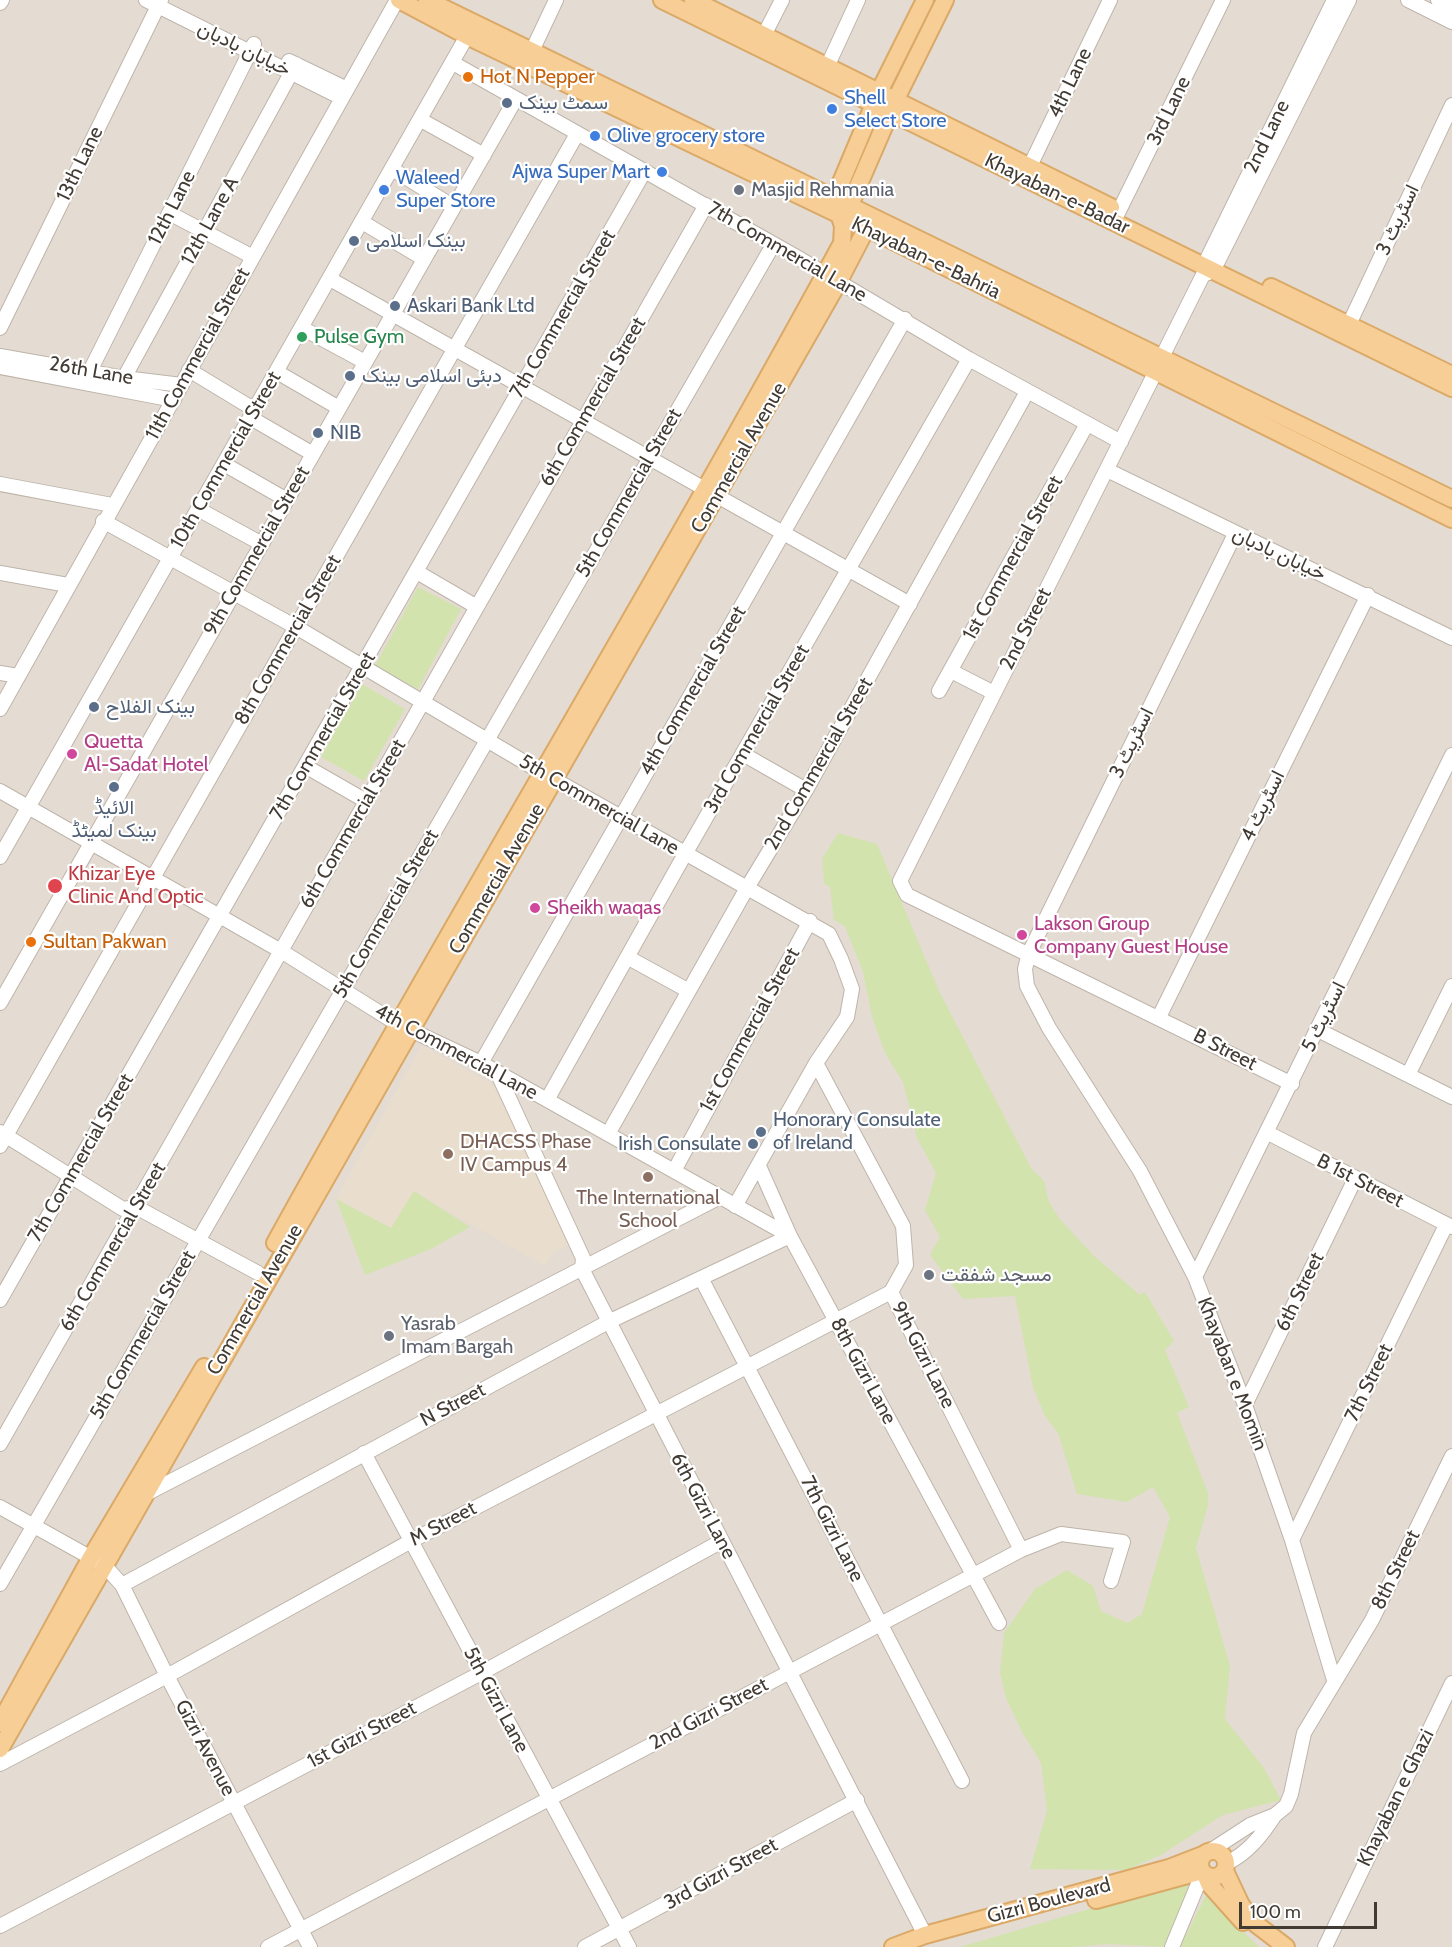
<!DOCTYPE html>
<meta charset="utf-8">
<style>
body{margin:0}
#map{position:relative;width:1452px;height:1947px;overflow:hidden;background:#f1ebe4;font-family:Cabin,sans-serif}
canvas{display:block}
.scale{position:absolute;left:1239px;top:1902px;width:138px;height:27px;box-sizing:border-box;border:3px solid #423b34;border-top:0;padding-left:8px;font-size:18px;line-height:21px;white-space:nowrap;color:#423b34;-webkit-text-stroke:4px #fff;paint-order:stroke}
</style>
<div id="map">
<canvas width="1452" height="1947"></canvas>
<div class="scale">100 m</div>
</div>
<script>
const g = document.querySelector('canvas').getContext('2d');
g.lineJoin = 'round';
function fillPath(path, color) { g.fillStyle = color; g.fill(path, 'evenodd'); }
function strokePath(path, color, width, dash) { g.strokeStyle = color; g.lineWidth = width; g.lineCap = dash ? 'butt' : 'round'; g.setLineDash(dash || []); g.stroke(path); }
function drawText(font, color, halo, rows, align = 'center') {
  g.font = font + ' Cabin,Vazirmatn,sans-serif'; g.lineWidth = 4.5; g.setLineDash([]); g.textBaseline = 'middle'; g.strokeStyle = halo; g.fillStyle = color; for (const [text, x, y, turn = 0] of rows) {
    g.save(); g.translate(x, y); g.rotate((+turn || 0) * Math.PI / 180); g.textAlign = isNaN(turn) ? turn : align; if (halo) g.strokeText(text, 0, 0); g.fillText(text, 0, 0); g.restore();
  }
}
const residential = new Path2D(`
 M0,0H1452V1947H0Z`);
const education = new Path2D(`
 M422,1045L493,1085L573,1244L554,1251L545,1266L414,1192L391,1228L336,1199Z`);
const green = new Path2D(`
 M418,587L461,609L418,689L375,666Z
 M362,684L405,709L364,781L321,757Z
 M838,833L877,844L939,991L1031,1168L1044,1181L1049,1202L1059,1218L1093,1255L1140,1295L1145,1292L1174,1341L1165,1350L1189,1407L1177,1413L1208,1493V1505L1196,1548L1230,1666L1225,1719L1264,1768L1281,1800L1223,1815L1161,1855L1126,1870L1030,1869L1047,1811L1041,1763L1022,1732L1006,1698L1000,1672L1004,1633L1035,1589L1067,1570L1093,1586L1101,1611L1127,1623L1142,1614L1170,1517L1153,1487L1127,1502L1077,1494L1058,1433L1045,1416L1033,1387L1015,1296L963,1299L930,1255L940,1237L925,1210L936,1173L917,1138L903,1082L885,1053L872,1017L863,972L845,926L834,920L830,887L824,884L822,859Z
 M414,1191L470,1227L431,1249L365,1275L336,1199L391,1228Z
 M1181,1882L1195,1888L1168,1947L1107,1944L1073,1947H960Z
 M1206,1895L1259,1947H1180Z`);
const minor = new Path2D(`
 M146,0L342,98
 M1408,0L1452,22
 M1438,0L1452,7
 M0,3L2,0
 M760,43L782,0
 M532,51L556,0
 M289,61L347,89
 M453,63L795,256L969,359L1121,442
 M827,67L858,0
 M421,120L484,155
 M1030,166L1110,0
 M392,169L454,207
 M169,213L253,257
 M1114,221L1223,0
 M362,222L424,259
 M1203,275L1208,257L1334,0
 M330,279L910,604
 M0,328L161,0
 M302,328L365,362
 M1345,333L1452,105
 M0,356L124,378L182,385
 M1162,357L1203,275L1213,271L1349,0
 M0,367L174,400
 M189,370L255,410
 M90,371L254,44
 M1156,371L900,881L907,895L1292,1084
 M277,372L339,408
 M124,378L296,64
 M251,418L313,454
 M224,464L287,500
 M1107,470L1452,638
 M0,484L112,505
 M198,509L262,544
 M103,521L296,627L541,772L829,934L841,959L852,989L847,1017L816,1063L735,1206
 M1235,534L1029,953L1025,969L1027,986L1049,1028L1140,1171L1195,1277L1245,1405L1292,1540L1334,1680
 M417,572L477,607
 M0,573L68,585
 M951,671L994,693
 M0,673L18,676
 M939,691L1087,424
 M0,709L397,0
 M743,754L806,790
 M305,766L366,801
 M0,791L281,951L396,1023L481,1063L790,1236
 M0,857L467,36
 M627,957L689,991
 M0,1003L515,100
 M1159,1017L1368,595
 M1318,1030L1452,1097
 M481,1063L905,319
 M816,1063L903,1226L906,1265L891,1292
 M497,1072L583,1258L582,1269L925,1935
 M1408,1075L1452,986
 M547,1100L685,854L969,359
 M0,1132L123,1209L136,1207L258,1273
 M1268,1133L1452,1227
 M608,1134L747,888L806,790L1027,392
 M0,1146L577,134
 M759,1166L790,1236L999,1623
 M674,1171L810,921
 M1195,1277L1452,755
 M701,1278L962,1781
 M891,1292L1021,1550
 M0,1300L644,172
 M1245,1405L1355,1179
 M0,1444L706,205
 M364,1453L629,1947
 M144,1495L720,1197
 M0,1507L104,1565L122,1585L167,1676L310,1947
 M1292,1540L1446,1225
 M0,1584L773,245
 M122,1585L608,1322L790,1236
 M0,1764L167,1676L411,1541L891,1292
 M1210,1851L1250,1825L1275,1815L1286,1806L1291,1794L1304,1733L1372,1620L1452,1456
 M1227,1863C1248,1853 1262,1835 1275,1815
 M0,1926L483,1672L722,1541
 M268,1947L1021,1550L1061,1534L1123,1542L1111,1581
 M585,1947L857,1800
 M1172,1947L1203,1872
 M1325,1947L1452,1683`);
const major = new Path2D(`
 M399,0L467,36L865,227L1452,519
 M427,0L1452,499
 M662,0L1452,388
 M693,0L1111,207
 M1271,287L1452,375
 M275,1243C460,907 659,580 842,243L843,226L834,199L879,92L925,0
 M0,1723L90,1559L204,1367
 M0,1749L839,281L865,231V227L850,205L895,101L945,0
 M1200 1864a13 13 0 1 1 26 0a13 13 0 1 1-26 0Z
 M1225,1871L1241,1905L1256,1924L1286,1947
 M1205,1874L1209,1884L1243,1922
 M1096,1900L1202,1871
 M893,1947L925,1935L1169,1868L1205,1854`);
const markers = [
 [468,77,6,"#e8710a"],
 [507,103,6,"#5c6f8a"],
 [832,109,6,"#3f7fe0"],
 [595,136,6,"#3f7fe0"],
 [662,172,6,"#3f7fe0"],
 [384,190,6,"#3f7fe0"],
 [739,190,6,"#6b7280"],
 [354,241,6,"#5c6f8a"],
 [395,306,6,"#5c6f8a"],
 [302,337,6,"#2e9e5b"],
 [350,376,6,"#5c6f8a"],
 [318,433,6,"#5c6f8a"],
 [94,707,6,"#5c6f8a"],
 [72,754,6,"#d1479c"],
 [114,787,6,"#5c6f8a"],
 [55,886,8,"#e0444e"],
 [535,908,6,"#d1479c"],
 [1022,935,6,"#d1479c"],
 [31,942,6,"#e8710a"],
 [761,1132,6,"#5c6f8a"],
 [753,1144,6,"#5c6f8a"],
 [448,1154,6,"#8d6e63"],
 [648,1177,6,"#8d6e63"],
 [929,1275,6,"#6b7280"],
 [389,1336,6,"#6b7280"]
];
const streetNames = [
 ["خیابان بادبان",244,49,26],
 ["4th Lane",1070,83,-64],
 ["3rd Lane",1169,111,-64],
 ["2nd Lane",1267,137,-64],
 ["13th Lane",80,164,-64],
 ["Khayaban-e-Badar",1057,194,26],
 ["12th Lane",172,208,-63],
 ["اسٹریٹ 3",1398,220,-65],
 ["12th Lane A",210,221,-61],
 ["7th Commercial Lane",787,252,30],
 ["Khayaban-e-Bahria",926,258,26],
 ["7th Commercial Street",563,314,-60],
 ["11th Commercial Street",198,354,-61],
 ["26th Lane",91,371,10],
 ["6th Commercial Street",593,402,-60],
 ["Commercial Avenue",739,458,-60],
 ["10th Commercial Street",226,460,-60],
 ["5th Commercial Street",629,493,-60],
 ["9th Commercial Street",257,551,-60],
 ["خیابان بادبان",1279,554,25],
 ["1st Commercial Street",1013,558,-61],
 ["2nd Street",1026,629,-63],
 ["8th Commercial Street",288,640,-60],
 ["4th Commercial Street",693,691,-60],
 ["3rd Commercial Street",757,729,-60],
 ["7th Commercial Street",323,736,-60],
 ["اسٹریٹ 3",1132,743,-64],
 ["2nd Commercial Street",819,764,-60],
 ["5th Commercial Lane",599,805,30],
 ["اسٹریٹ 4",1263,806,-64],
 ["6th Commercial Street",353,824,-60],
 ["Commercial Avenue",497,879,-60],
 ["5th Commercial Street",386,914,-60],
 ["اسٹریٹ 5",1324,1017,-64],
 ["1st Commercial Street",750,1030,-61],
 ["B Street",1225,1050,27],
 ["4th Commercial Lane",456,1052,28],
 ["7th Commercial Street",81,1158,-60],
 ["B 1st Street",1360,1181,27],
 ["6th Commercial Street",113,1247,-60],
 ["6th Street",1300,1292,-64],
 ["Commercial Avenue",255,1300,-60],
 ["5th Commercial Street",143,1335,-60],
 ["9th Gizri Lane",923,1355,63],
 ["8th Gizri Lane",863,1371,62],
 ["Khayaban e Momin",1232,1374,69],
 ["7th Street",1369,1383,-64],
 ["N Street",453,1405,-28],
 ["6th Gizri Lane",703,1506,62],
 ["M Street",443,1524,-28],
 ["7th Gizri Lane",832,1529,63],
 ["8th Street",1396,1570,-64],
 ["5th Gizri Lane",496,1700,62],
 ["2nd Gizri Street",709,1714,-28],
 ["1st Gizri Street",362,1735,-28],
 ["Gizri Avenue",205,1748,62],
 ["Khayaban e Ghazi",1396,1798,-64],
 ["3rd Gizri Street",721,1874,-29],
 ["Gizri Boulevard",1049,1901,-15]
];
const foodNames = [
 ["Hot N Pepper",480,77],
 ["Sultan Pakwan",43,942]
];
const shopNames = [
 ["Shell",844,98],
 ["Select Store",844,121],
 ["Olive grocery store",607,136],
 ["Ajwa Super Mart",650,172,"right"],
 ["Waleed",396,178],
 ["Super Store",396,201]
];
const serviceNames = [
 ["سمٹ بینک",519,103],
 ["بینک اسلامی",366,241],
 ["Askari Bank Ltd",407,306],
 ["دبئی اسلامی بینک",362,376],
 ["NIB",330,433],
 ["بینک الفلاح",106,707],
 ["الائیڈ",114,808,"center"],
 ["بینک لمیٹڈ",114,831,"center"],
 ["Honorary Consulate",773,1120],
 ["of Ireland",773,1143],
 ["Irish Consulate",741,1144,"right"]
];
const worshipNames = [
 ["Masjid Rehmania",751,190],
 ["مسجد شفقت",941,1275],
 ["Yasrab",401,1324],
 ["Imam Bargah",401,1347]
];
const leisureNames = [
 ["Pulse Gym",314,337]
];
const hotelNames = [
 ["Quetta",84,742],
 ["Al-Sadat Hotel",84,765],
 ["Sheikh waqas",547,908],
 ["Lakson Group",1034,924],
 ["Company Guest House",1034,947]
];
const healthNames = [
 ["Khizar Eye",68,874],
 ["Clinic And Optic",68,897]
];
const educationNames = [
 ["DHACSS Phase",460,1142],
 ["IV Campus 4",460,1165],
 ["The International",648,1198,"center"],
 ["School",648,1221,"center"]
];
fillPath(residential, '#e4dcd2');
fillPath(education, '#e9dece');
fillPath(green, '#d2e3ae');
strokePath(minor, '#beb4aa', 16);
strokePath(major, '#dba967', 20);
strokePath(minor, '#fff', 14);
strokePath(major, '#f7ce96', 16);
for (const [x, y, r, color] of markers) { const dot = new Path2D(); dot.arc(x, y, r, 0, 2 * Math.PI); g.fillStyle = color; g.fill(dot); strokePath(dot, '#fff', 2); }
drawText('20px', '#423b34', '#fff', streetNames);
drawText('20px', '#c56008', '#fff', foodNames, 'left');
drawText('20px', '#366cbe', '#fff', shopNames, 'left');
drawText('20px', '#4e5e75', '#fff', serviceNames, 'left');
drawText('20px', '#5b616d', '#fff', worshipNames, 'left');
drawText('20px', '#27864d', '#fff', leisureNames, 'left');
drawText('20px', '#b23c85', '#fff', hotelNames, 'left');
drawText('20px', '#be3a42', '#fff', healthNames, 'left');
drawText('20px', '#785e54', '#fff', educationNames, 'left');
</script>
